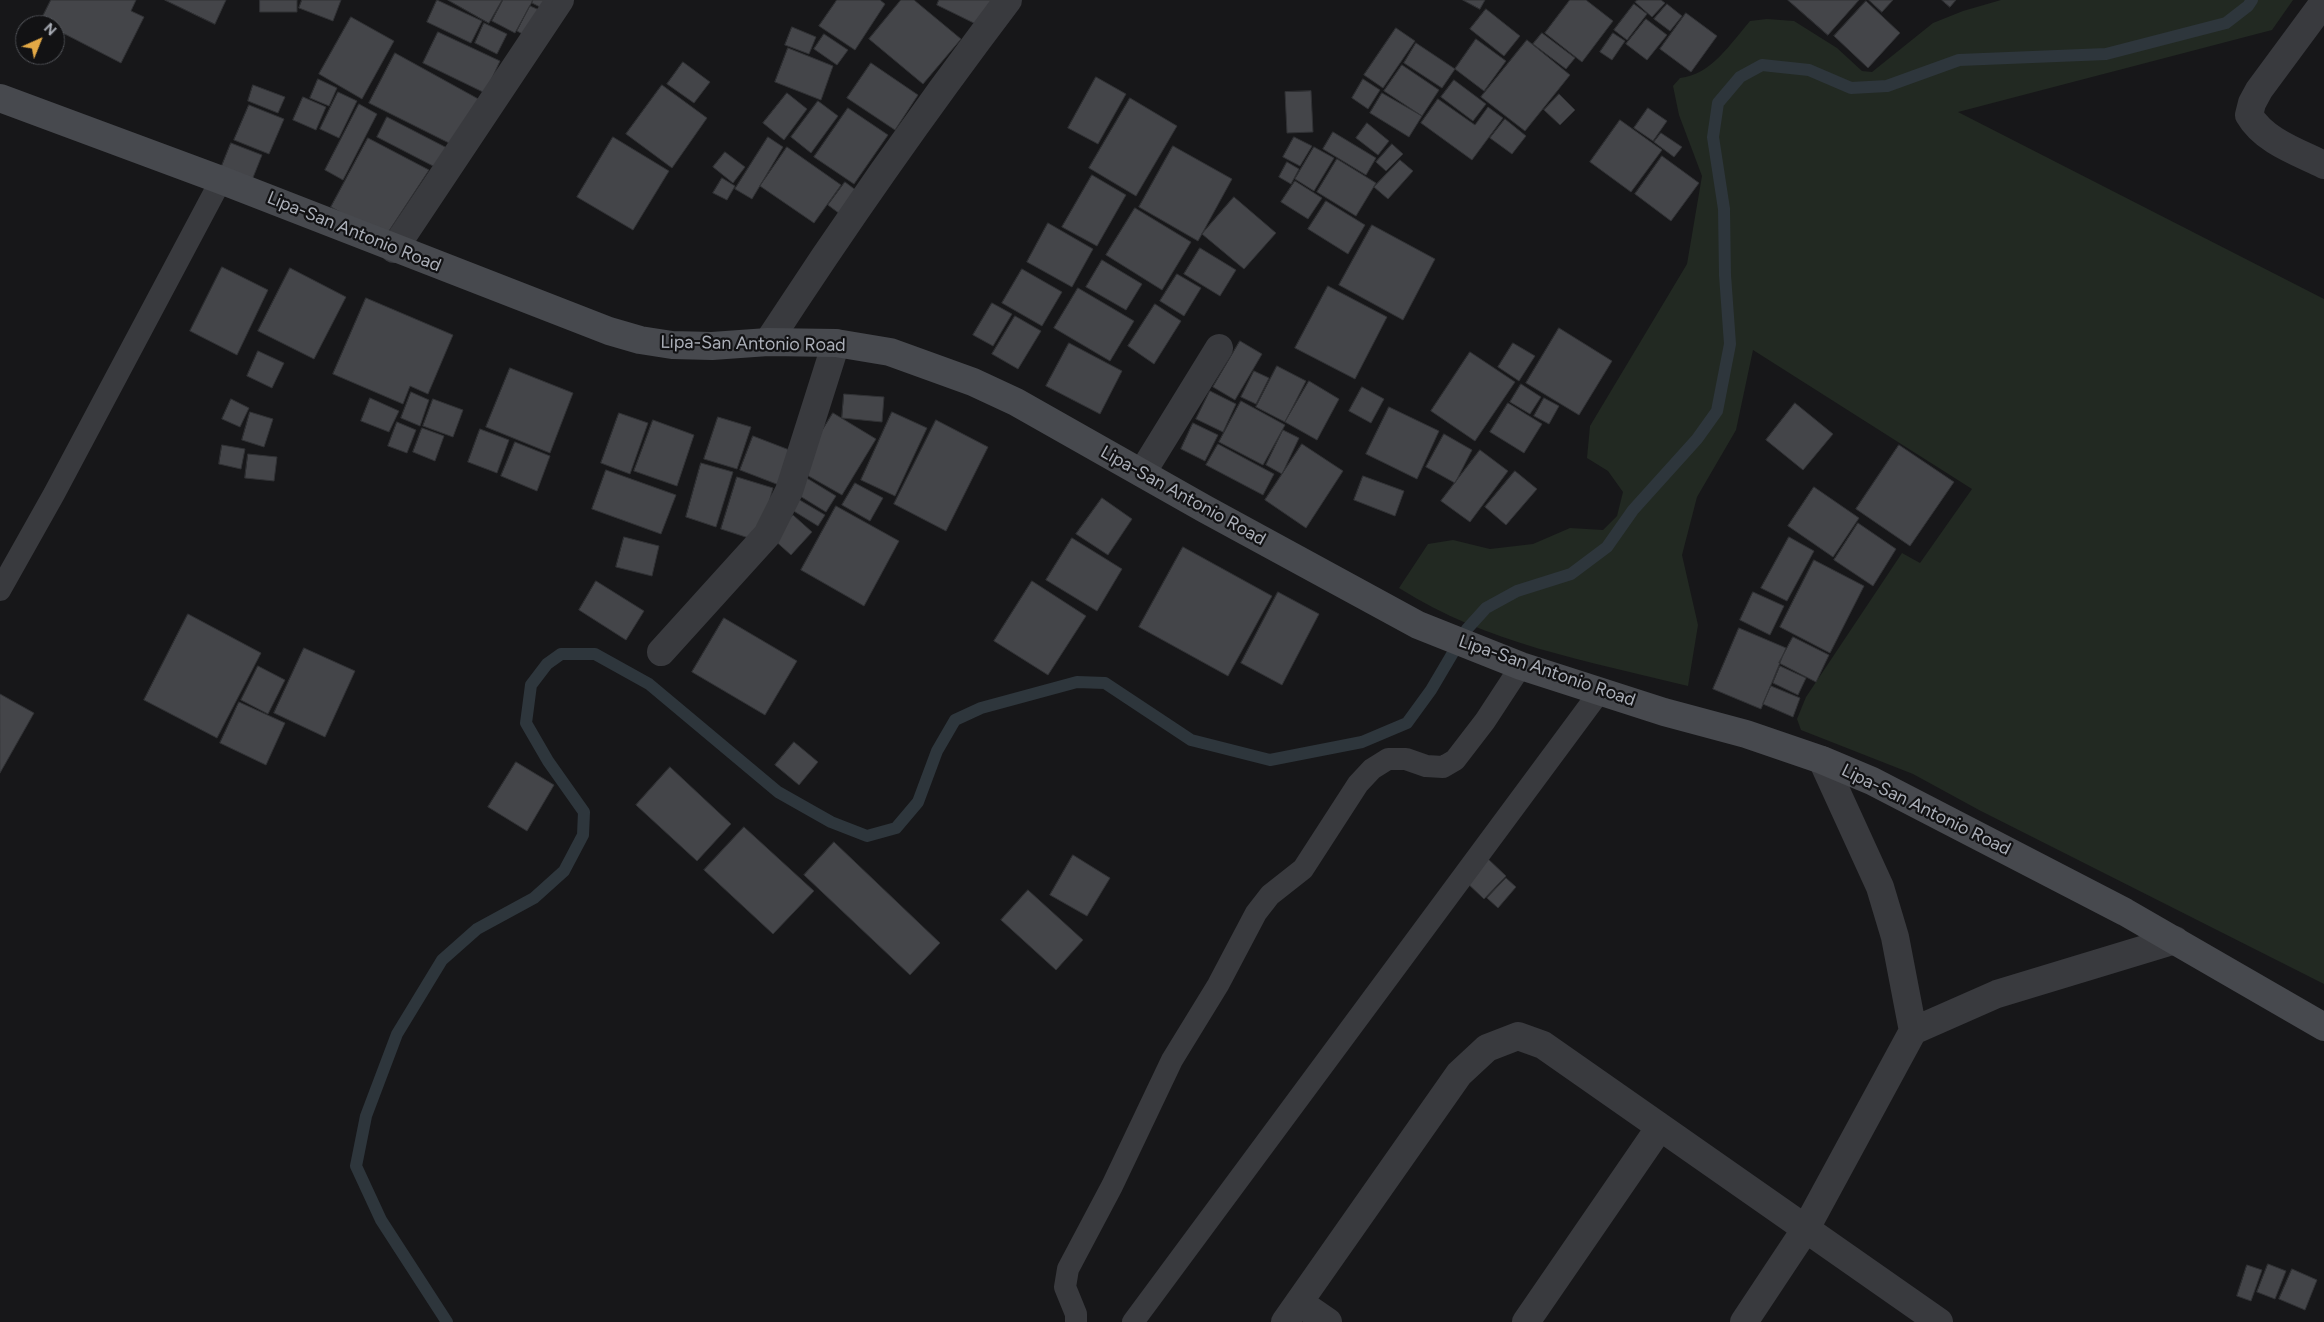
<!DOCTYPE html>
<style>
body{margin:0}
#map{position:relative;width:2324px;height:1322px;overflow:hidden;background:#171719;font-family:Figtree,sans-serif}
canvas{display:block}
.north{position:absolute;left:15px;top:15px;width:50px;height:50px;box-sizing:border-box;background:#121214;border:1px solid #4f5156;border-radius:50%;rotate:44deg;font-size:14px;font-weight:700;line-height:20px;text-align:center;color:#abafb8}
.north::after{content:'';display:block;margin:auto;width:18px;height:22px;background:#e3a946;clip-path:polygon(50% 0,100% 100%,50% 72%,0 100%)}
</style>
<div id="map">
<canvas width="2324" height="1322"></canvas>
<div class="north">N</div>
</div>
<script>
const g = document.querySelector('canvas').getContext('2d');
g.lineJoin = 'round';
function fillPath(path, color) { g.fillStyle = color; g.fill(path, 'evenodd'); }
function strokePath(path, color, width, dash) { g.strokeStyle = color; g.lineWidth = width; g.lineCap = dash ? 'butt' : 'round'; g.setLineDash(dash || []); g.stroke(path); }
function drawText(font, color, halo, rows, align = 'center') {
  g.font = font + ' Figtree,sans-serif'; g.lineWidth = 4.5; g.setLineDash([]); g.textBaseline = 'middle'; g.strokeStyle = halo; g.fillStyle = color; for (const [text, x, y, turn = 0] of rows) {
    g.save(); g.translate(x, y); g.rotate((+turn || 0) * Math.PI / 180); g.textAlign = isNaN(turn) ? turn : align; if (halo) g.strokeText(text, 0, 0); g.fillText(text, 0, 0); g.restore();
  }
}
const green = new Path2D(`
 M2001,0H2293L2272,30L1958,112L2324,299V984L1979,810L1913,774L1801,730L1797,719L1806,697L1902,553L1920,563L1972,489L1753,350L1736,430L1697,497L1682,555L1698,625L1688,686C1588,661 1487,644 1399,588L1428,544L1453,540L1490,549L1533,544L1570,528L1603,530L1617,516L1623,492L1608,471L1587,458L1590,426L1687,264L1702,176L1679,115L1673,86L1680,78C1711,75 1731,43 1750,21L1767,19L1794,21L1837,48L1862,71L1872,72L1933,23L1963,11Z`);
const stream = new Path2D(`
 M447,1322L381,1220L356,1166L366,1116L397,1034L442,960L477,929L534,898L564,871L583,835L584,812L548,761L526,723L531,685L547,664L561,654H595L649,684L778,792L831,822L867,836L896,828L918,802L937,751L955,720L981,708L1077,682L1105,683L1191,740L1270,760L1362,742L1407,723L1431,690L1467,629L1486,608L1517,591L1571,574L1607,547L1633,510L1697,439L1717,411L1730,344L1725,275L1724,209L1713,137L1718,103L1740,77L1762,65L1809,70L1851,88L1887,86L1959,60L2106,54L2226,23L2248,6L2252,0`);
const building = new Path2D(`
 M51,0H136L131,11L144,17L121,63L55,29V25H47L40,22Z
 M165,0H226L215,24Z
 M260,0H297V12H260Z
 M302,0H341L333,21L299,8Z
 M437,0L482,21L471,43L427,22Z
 M448,0H502L489,23Z
 M503,0H533L515,33L492,21Z
 M533,0H552L546,10L532,3Z
 M837,0H880L885,4L855,50L819,26Z
 M901,0H914L961,39L923,84L869,39Z
 M939,0H997L984,28L937,5Z
 M1463,0H1485L1480,9Z
 M1570,0H1586L1613,21L1582,62L1545,33Z
 M1638,0H1661L1665,3L1652,17L1635,2Z
 M1788,0H1859L1828,35Z
 M1869,0H1893L1882,12Z
 M1942,0H1956L1950,7Z
 M1866,1L1900,33L1868,68L1834,36Z
 M1634,4L1647,14L1627,40L1614,30Z
 M1667,4L1682,16L1670,31L1654,19Z
 M530,6L544,12L528,37L517,31Z
 M1486,9L1520,36L1504,56L1470,29Z
 M1686,13L1717,36L1691,72L1660,49Z
 M351,17L394,41L362,99L319,74Z
 M1646,19L1667,35L1647,60L1626,44Z
 M484,23L507,34L497,54L475,43Z
 M792,27L816,37L809,54L785,45Z
 M1396,28L1415,41L1383,88L1364,75Z
 M438,32L500,61L485,93L423,63Z
 M1542,33L1575,58L1566,69L1533,44Z
 M1613,33L1625,41L1612,60L1600,52Z
 M824,34L848,50L837,65L814,49Z
 M1476,39L1506,61L1484,91L1455,69Z
 M1527,40L1570,75L1525,131L1481,97Z
 M1416,43L1455,69L1442,88L1404,63Z
 M788,48L833,66L821,100L775,82Z
 M395,53L482,101L451,144L369,103Z
 M683,62L710,82L694,103L667,84Z
 M871,63L918,95L895,130L847,98Z
 M1402,65L1439,90L1422,116L1384,91Z
 M1096,77L1126,94L1098,144L1068,128Z
 M318,79L337,88L329,106L310,98Z
 M1363,79L1380,90L1368,109L1352,98Z
 M1454,80L1486,104L1473,121L1441,97Z
 M253,85L285,97L278,113L248,101Z
 M662,85L707,118L672,168L626,134Z
 M1311,91L1313,132L1287,133L1285,92Z
 M338,92L357,101L339,138L320,129Z
 M787,93L807,109L784,140L763,123Z
 M1382,93L1422,116L1409,137L1370,113Z
 M1559,94L1575,110L1560,125L1544,110Z
 M303,97L326,107L316,130L293,120Z
 M1130,98L1177,126L1136,196L1089,168Z
 M1438,99L1475,125L1488,107L1503,118L1472,160L1421,123Z
 M818,101L838,116L811,153L791,137Z
 M359,104L377,114L343,180L325,170Z
 M249,105L284,119L269,154L234,140Z
 M848,108L888,135L854,184L814,157Z
 M1648,108L1667,121L1653,141L1634,128Z
 M387,117L449,149L435,167L377,137Z
 M1505,119L1526,136L1512,154L1490,138Z
 M1620,120L1662,150L1631,192L1590,162Z
 M1367,123L1389,141L1378,155L1356,138Z
 M1333,132L1376,158L1366,175L1323,149Z
 M1661,133L1682,147L1674,157L1654,142Z
 M613,137L669,171L633,230L577,197Z
 M768,137L783,147L752,199L735,189Z
 M1294,137L1312,146L1300,166L1283,157Z
 M368,138L429,170L385,237L331,207Z
 M231,143L262,155L252,180L221,168Z
 M1392,144L1403,154L1386,171L1376,162Z
 M1173,146L1232,179L1198,241L1139,207Z
 M787,147L841,185L814,223L760,186Z
 M1314,147L1334,158L1314,191L1295,179Z
 M725,152L745,167L733,183L713,167Z
 M1662,156L1699,183L1671,221L1635,194Z
 M1337,159L1376,183L1356,216L1317,192Z
 M1400,160L1413,171L1388,199L1374,187Z
 M1287,162L1299,169L1291,184L1279,177Z
 M1092,175L1126,195L1097,246L1062,227Z
 M722,178L735,186L727,200L713,193Z
 M1295,181L1322,198L1308,219L1281,202Z
 M845,182L861,194L844,217L828,205Z
 M1234,197L1276,233L1244,269L1202,234Z
 M1326,201L1365,225L1348,254L1308,229Z
 M1135,208L1191,242L1162,290L1106,255Z
 M1048,223L1093,249L1072,287L1027,262Z
 M1372,225L1435,259L1403,320L1339,285Z
 M1200,248L1236,270L1220,296L1184,274Z
 M1102,260L1142,284L1126,310L1086,287Z
 M222,267L268,290L237,355L190,331Z
 M290,268L346,297L314,359L258,331Z
 M1022,269L1062,292L1042,326L1002,303Z
 M1177,274L1201,288L1184,316L1160,301Z
 M1328,286L1387,317L1355,379L1295,348Z
 M1078,288L1134,321L1110,361L1054,328Z
 M366,298L453,335L428,394L410,386L403,404L333,374Z
 M992,303L1012,314L993,346L973,335Z
 M1155,304L1181,321L1154,364L1128,346Z
 M1015,316L1041,331L1018,369L992,354Z
 M1559,328L1612,361L1579,415L1526,383Z
 M1240,341L1262,354L1235,400L1213,387Z
 M1069,343L1122,371L1100,414L1046,386Z
 M1513,343L1535,356L1519,381L1498,367Z
 M258,351L284,363L272,388L247,376Z
 M1470,352L1515,382L1475,441L1431,411Z
 M1277,366L1306,381L1285,422L1256,407Z
 M510,368L573,393L550,453L486,427Z
 M1254,371L1269,378L1256,404L1241,397Z
 M1309,381L1339,399L1317,440L1285,422Z
 M1521,384L1541,397L1530,414L1510,402Z
 M1362,387L1384,399L1371,423L1349,411Z
 M1210,391L1236,404L1223,432L1196,419Z
 M411,392L429,400L420,426L401,418Z
 M844,394L884,397L882,422L842,418Z
 M370,398L399,411L389,432L361,421Z
 M1544,398L1559,406L1549,424L1534,416Z
 M231,399L249,408L240,427L222,419Z
 M433,399L463,410L453,437L423,426Z
 M1241,401L1285,425L1263,465L1219,442Z
 M1508,403L1542,424L1524,453L1490,432Z
 M1795,403L1833,434L1803,470L1766,440Z
 M1389,407L1439,431L1417,479L1366,454Z
 M250,412L273,419L264,447L242,440Z
 M892,412L927,428L895,496L861,480Z
 M619,413L648,423L630,474L601,463Z
 M833,413L876,439L842,495L798,470Z
 M718,417L751,427L737,469L704,459Z
 M653,420L694,435L677,486L634,471Z
 M936,420L988,447L946,531L894,504Z
 M397,422L416,430L407,453L388,446Z
 M1193,423L1218,435L1205,461L1181,449Z
 M422,428L444,436L435,461L413,452Z
 M480,429L509,440L497,473L468,462Z
 M1283,430L1299,438L1282,474L1266,465Z
 M1444,434L1472,450L1455,483L1426,467Z
 M753,436L792,451L779,485L740,470Z
 M515,442L550,456L537,491L501,476Z
 M1218,444L1274,474L1263,495L1206,465Z
 M1302,444L1343,471L1306,528L1265,500Z
 M222,445L245,449L241,469L219,464Z
 M1899,445L1954,482L1910,546L1856,509Z
 M1480,450L1508,471L1470,522L1441,501Z
 M248,454L277,457L274,481L245,478Z
 M701,463L733,472L716,527L686,517Z
 M606,470L676,495L661,534L592,509Z
 M1515,471L1537,489L1506,525L1485,507Z
 M1363,476L1404,491L1395,516L1354,500Z
 M737,477L773,488L758,541L721,529Z
 M805,477L836,496L826,512L795,493Z
 M855,483L883,498L870,521L842,505Z
 M1814,487L1859,518L1833,557L1788,526Z
 M1102,498L1132,519L1108,555L1076,534Z
 M798,499L825,515L818,526L792,510Z
 M836,506L899,541L864,606L801,570Z
 M793,515L812,532L791,555L772,538Z
 M1858,523L1896,549L1873,586L1834,560Z
 M624,537L659,546L652,576L616,567Z
 M1789,537L1814,551L1787,601L1761,588Z
 M1072,538L1122,569L1097,611L1046,580Z
 M1183,547L1272,596L1228,676L1139,627Z
 M1814,560L1864,586L1830,653L1780,627Z
 M596,581L644,611L626,640L579,610Z
 M1032,581L1086,616L1048,675L994,641Z
 M1278,592L1319,614L1282,685L1241,663Z
 M1753,592L1784,606L1770,635L1740,620Z
 M188,614L261,653L217,738L144,700Z
 M724,618L797,661L765,715L692,672Z
 M1739,628L1786,648L1761,709L1713,689Z
 M1793,637L1829,655L1816,682L1779,663Z
 M304,648L355,671L325,737L274,713Z
 M258,666L285,680L268,714L241,700Z
 M1780,666L1806,678L1798,695L1773,683Z
 M1771,686L1800,698L1793,717L1763,704Z
 M0,694L34,713L0,773Z
 M239,702L285,723L266,765L220,743Z
 M794,742L818,762L799,785L775,765Z
 M516,762L554,785L527,831L488,807Z
 M670,767L731,824L697,861L636,805Z
 M744,827L814,891L773,934L704,870Z
 M834,842L940,943L910,975L804,875Z
 M1073,855L1110,878L1087,916L1050,895Z
 M1486,857L1506,876L1484,899L1464,880Z
 M1506,878L1516,887L1498,908L1487,898Z
 M1028,890L1083,940L1056,970L1001,920Z
 M2268,1264L2286,1271L2275,1299L2257,1292Z
 M2247,1265L2262,1270L2251,1301L2237,1296Z
 M2292,1269L2317,1280L2305,1310L2279,1299Z`);
const service = new Path2D(`
 M0,590L54,494L221,180
 M1076,1322V1314L1065,1287L1068,1269L1112,1186L1172,1060L1218,985L1256,913L1270,895L1303,869L1358,784L1372,769L1388,759H1406L1426,766L1443,767L1455,760L1485,721L1521,666
 M1133,1322L1601,690`);
const minor = new Path2D(`
 M2324,2L2259,90L2252,103L2249,115C2264,141 2298,152 2324,165
 M394,249L560,0
 M768,342C844,225 924,111 1008,0
 M1142,473L1219,348
 M661,652L767,535L789,491L836,343
 M1822,760L1880,887L1895,937L1913,1031
 M1299,1302L1328,1322
 M1285,1322L1459,1074L1487,1048L1518,1036L1543,1045L1939,1322
 M1526,1322L1660,1127
 M1744,1322L1805,1230L1913,1031L1997,994L2175,940`);
const secondary = new Path2D(`
 M0,98L221,180L609,331L640,340L672,345L712,346L768,342L836,343L890,352L973,382L1016,402L1205,509L1418,625L1521,666L1664,712L1746,734L1822,760L1872,781L2125,912L2324,1027`);
const streetNames = [
 ["Lipa-San Antonio Road",354,232,22],
 ["Lipa-San Antonio Road",753,344,1],
 ["Lipa-San Antonio Road",1183,496,29],
 ["Lipa-San Antonio Road",1547,671,19],
 ["Lipa-San Antonio Road",1926,810,26]
];
fillPath(green, '#222922');
strokePath(stream, '#2e363c', 12);
fillPath(building, '#444549');
strokePath(building, '#313235', 1);
strokePath(service, '#393a3e', 22);
strokePath(minor, '#393a3e', 28);
strokePath(secondary, '#47494e', 28);
drawText('18px', '#abafb8', '#121214', streetNames);
</script>
